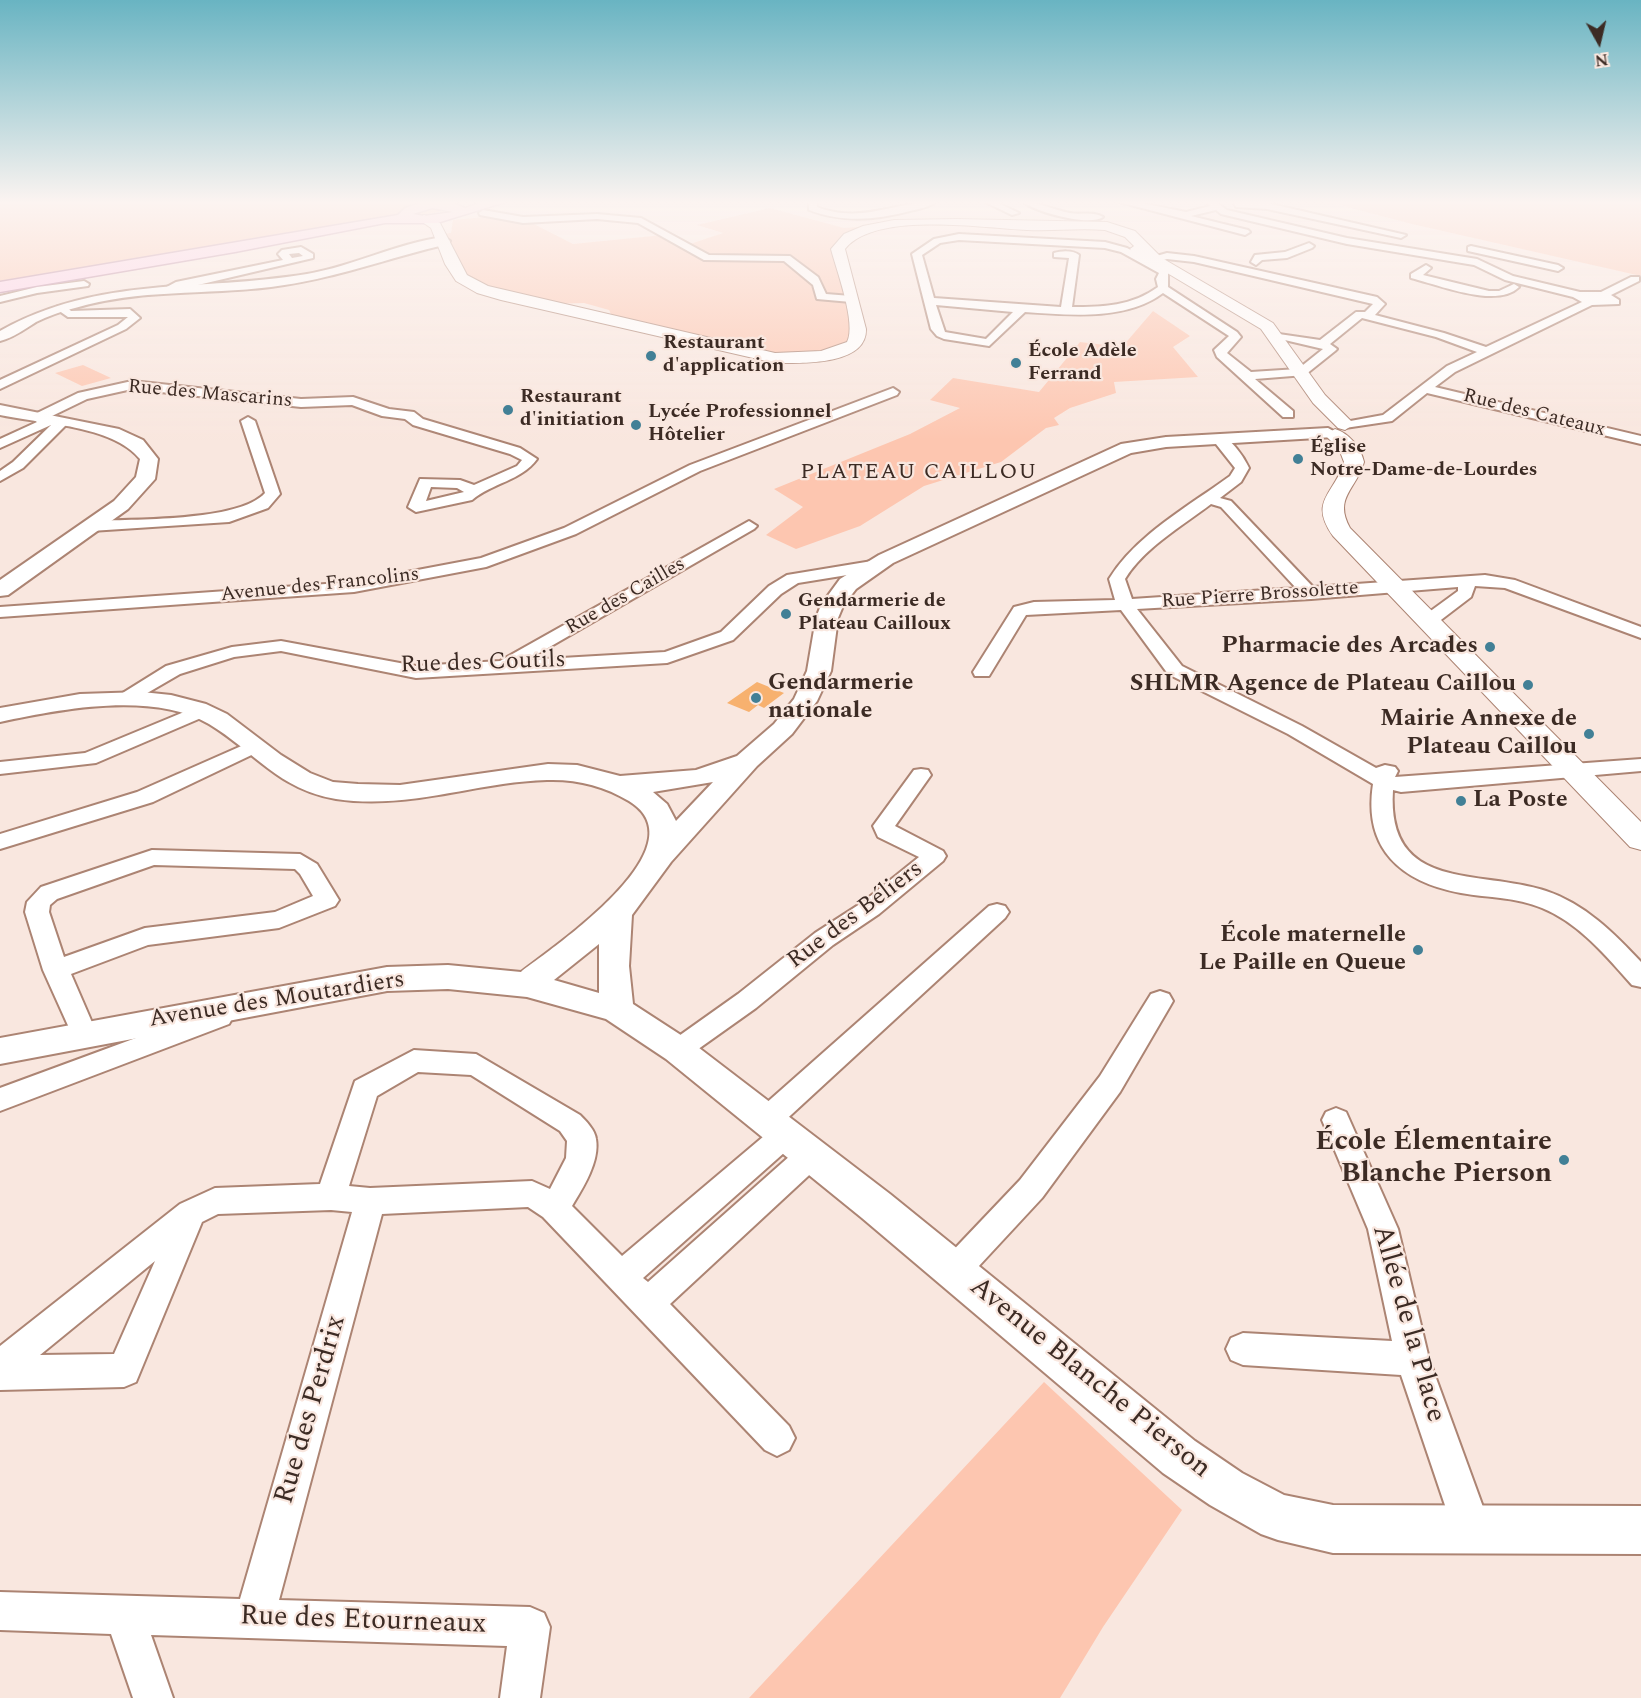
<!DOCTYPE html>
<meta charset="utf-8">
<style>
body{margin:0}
#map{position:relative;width:1641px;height:1698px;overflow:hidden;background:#f9e7df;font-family:Spectral,serif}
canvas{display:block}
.north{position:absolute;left:1569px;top:12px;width:60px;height:60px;-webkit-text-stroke:4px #f9e7df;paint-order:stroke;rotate:172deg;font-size:16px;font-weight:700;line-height:24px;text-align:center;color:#3c2b24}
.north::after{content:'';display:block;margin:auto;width:21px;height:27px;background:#3c2b24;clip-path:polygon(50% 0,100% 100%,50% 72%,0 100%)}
</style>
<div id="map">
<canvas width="1641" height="1698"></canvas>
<div class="north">N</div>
</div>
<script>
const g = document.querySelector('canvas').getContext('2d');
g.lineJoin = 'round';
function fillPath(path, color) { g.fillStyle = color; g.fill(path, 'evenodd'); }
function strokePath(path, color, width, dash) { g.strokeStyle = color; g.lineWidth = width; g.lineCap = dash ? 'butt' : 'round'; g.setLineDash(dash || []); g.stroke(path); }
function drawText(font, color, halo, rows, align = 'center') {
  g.font = font + ' Spectral,serif'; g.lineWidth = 4.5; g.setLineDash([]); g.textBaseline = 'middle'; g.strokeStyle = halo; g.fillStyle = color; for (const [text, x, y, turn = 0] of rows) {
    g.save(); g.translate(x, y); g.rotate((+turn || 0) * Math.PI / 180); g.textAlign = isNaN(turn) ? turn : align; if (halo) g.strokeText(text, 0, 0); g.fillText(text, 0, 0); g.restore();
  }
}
const green = new Path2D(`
 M0,202H456V209L0,289Z
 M1328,202H1641V276L1412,224Z
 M770,208L844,228L885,225L840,242L855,343L794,358L615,322L609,310L584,303L548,304L464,281L440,234L451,233L453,220L494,216L526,220L573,244L663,235L684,246L723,233L697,225Z
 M1153,311L1190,336L1173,347L1198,377L1114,382L1116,393L1070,408L1054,418L1059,425L1046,428L1001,462L924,486L860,526L796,549L766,535L803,507L774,489L910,434L960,408L930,400L953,378L1039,392L1080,342L1122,347Z
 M83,365L111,378L82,386L55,373Z
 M1044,1382L1182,1510L1103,1627L1060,1698H749Z`);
const building = new Path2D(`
 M757,682L784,693L764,708L758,705L749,712L727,703Z`);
const minor = new Path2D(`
 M809,202H817V207C862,224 892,202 936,202C929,207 919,209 910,211C875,220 843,223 809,210Z
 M985,202H996L1019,213L1012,215Z
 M1023,202C1040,202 1053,210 1070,213C1081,215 1094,211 1103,217C1089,227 1037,212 1023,202Z
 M1119,202H1136L1186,212L1210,206L1207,202H1216L1227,210L1347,238L1477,259L1513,276L1580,292H1601L1631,277H1639V281L1611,295L1619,300V304L1592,305L1455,372L1435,387L1641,436V444L1427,393L1392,421L1345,428V422L1383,415L1447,366L1477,352L1436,337L1362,318L1330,344L1337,349L1335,351L1305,375L1255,379L1293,411V417H1283L1217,357L1214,350L1229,336L1163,293C1126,321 1069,315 1025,312L989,346L944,339L937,336L931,329L912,254L934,239L959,234L1105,242L1127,248L1168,270V287L1237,332L1241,337L1227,353L1251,372L1298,369L1323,349L1272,337V333L1320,340L1356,312H1365L1373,304L1194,262L1167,259L1156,262L1151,259L1153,257L1167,253L1194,256L1377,297L1385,304L1375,315L1444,333L1486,347L1582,302L1573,297L1505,280L1474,265L1347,244L1221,214L1216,210L1191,216L1248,230L1250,232L1245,235ZM959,240L1105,248L1121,252L1159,273L1156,279L1158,287C1132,306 1103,307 1072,307L1079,255C1073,250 1061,251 1054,253V257L1069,258L1061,307L934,298L922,255L940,243ZM936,305L1013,312L986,339L945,332Z
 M1233,202L1267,203L1406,235L1401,238L1267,209L1236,207Z
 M483,210L523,217L597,214L641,218L709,255L790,256L818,277L826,294L851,296L856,299L851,302L817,299L813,285L784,261L704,260L638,223L597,219L523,223L480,215L479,213Z
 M1309,243L1314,246L1312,248L1287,258L1262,260L1256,265L1251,262L1255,255L1285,252Z
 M1471,246L1558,265L1563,268L1558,271L1468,251V247Z
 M301,247L313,254V258L168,292L163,289L176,282L283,260L278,254L282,250ZM299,253L303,256L292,258L289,254Z
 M1426,265L1431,268L1423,275L1489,291H1499L1514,284L1519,287C1497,309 1439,285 1411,278V274Z
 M84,281L89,284L88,286L37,293L0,302V296L37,287Z
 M58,306H66L71,311L130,309L140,318L126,329L0,389V380L118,325L128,317H68L58,310Z
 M132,381L301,399L353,397L389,409L414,412L423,419L520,448L537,459C521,481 492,483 472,500L416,512L408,507L420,479L460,480L474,485L517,466L522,460L510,454L413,425L405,419L382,416L352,405L301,407L132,389L87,399L52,416L69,422L23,468L0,481V471L13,462L51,425L0,448V439L37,422L31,418L33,415L78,393ZM431,487L457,488L464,492L426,501Z
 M893,388L899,392L897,395L700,471L576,534L486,567L354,592L0,617V607L354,582L481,558L564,528L690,465Z
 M248,417L255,421L280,494L268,508L229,522L91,531L83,526L91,521C131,519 239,522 265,493L241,421Z
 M1219,435C1231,438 1244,457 1249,468L1241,482L1220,498L1231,501L1313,587L1485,575L1515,580L1641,627V638L1505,588L1475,586L1471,597L1433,626L1427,627L1418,622L1421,618L1458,591V587L1311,599L1137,609L1182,666L1302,726L1376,768L1385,765L1395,767L1398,771L1395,777L1641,759V771L1401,792L1393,790C1386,893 1480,869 1546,891C1585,904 1614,933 1641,962V987L1632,985C1606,956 1579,923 1542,908C1516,897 1489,898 1461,893C1401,882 1363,849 1373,784L1288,734L1168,674L1121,610L1026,615L989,676H975L973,672L1014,607L1034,602L1115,600L1109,579C1136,535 1189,506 1230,476L1235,468L1212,439ZM1211,504L1221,507L1296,588L1132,599L1125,579C1144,548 1182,526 1211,504Z
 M749,521L757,526L754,529L527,660L665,652L721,632L769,586L787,575L872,561L880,566L872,571L798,583L781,594L733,640L667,663L416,678L281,651L234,657L180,674L130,703L123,705L113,699L166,666L232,647L281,641L416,666L500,661Z
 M201,705L211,711L208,715L96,763L0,774V762L85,753Z
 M255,740L262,742L265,746L262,750L153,802L0,849V834L137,792Z
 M921,769L928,770L931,775L895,826L943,851L946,856L943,861L879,914L833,945L756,1008L687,1057L678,1060L669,1057L665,1050L669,1043L738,994L815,933L863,902L919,857L878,837L873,826L914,770Z
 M152,850L300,854L317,864L339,900L335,906L279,928L148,945L71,974L97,1034L93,1041L84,1044L75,1041L43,970L25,912L27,902L41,887ZM154,865L295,869L300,874L313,896L275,912L145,928L64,957L49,912L50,905L57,899Z
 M997,904L1005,906L1009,912L1005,918L779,1126L784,1124L794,1128L798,1136L794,1144L643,1278L648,1282L800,1147L810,1144L820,1147L825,1156L820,1165L670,1304L789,1426L795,1438L789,1450L777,1456L765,1450L543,1217L528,1207L382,1214L279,1600L530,1607L544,1613L550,1627L540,1698H500L507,1646L151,1635L173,1698H133L111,1634L0,1630V1592L240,1599L352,1212L331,1210L218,1214L202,1222L136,1382L124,1387L0,1390V1346L180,1204L215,1188L320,1184L355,1081L414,1050L476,1054L580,1115C586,1121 595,1130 596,1139C600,1161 583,1188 572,1206L622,1256L770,1131L765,1133L755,1129L751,1121L755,1113L989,906ZM418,1072L471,1075L560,1131L567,1141L566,1158L550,1189L532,1181L370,1188L349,1186L377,1096ZM155,1261L114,1354L40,1355Z
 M1160,991L1169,994L1173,1001L1169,1008L1120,1092L1042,1198L965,1281L954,1286L943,1281L938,1271L943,1261L1020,1180L1100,1076L1151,994Z
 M220,1007L229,1010L233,1017L229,1024L0,1111V1088Z
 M1336,1108L1346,1112L1398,1229L1429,1359L1491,1529L1485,1542L1472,1548L1459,1542L1453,1529L1401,1375L1243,1365L1231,1360L1226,1349L1231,1338L1243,1333L1392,1341L1368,1229L1322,1120L1326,1112Z`);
const tertiary = new Path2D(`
 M444,237L450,241L448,244C387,258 335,279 271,287C206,295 138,289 75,308C62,311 48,316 36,322C25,329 13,338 0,341V331C100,275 199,292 307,274C354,266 397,243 444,237Z
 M0,405L119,429L143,440L158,459L155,479L128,509L8,595L0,596V580L114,501L136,477L140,459C112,425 42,424 0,415Z
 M1328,428L1337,433L1334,437L1166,447L1131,453L893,563L856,589L843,606L838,618L831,671L817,701L792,734L757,766L671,862L632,915L629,966L633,1004L690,1041L890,1194L1195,1441L1242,1473L1284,1495L1333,1505L1641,1506V1554L1333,1553L1278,1540L1261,1534L1210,1505L1163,1473L862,1218L666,1059L606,1019L527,997L448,989L387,991L0,1064V1038L387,967L448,965L521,972C555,946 703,846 629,801C604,786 577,779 547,780C476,782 409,810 336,799C279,790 254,751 209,724C153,691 60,709 0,722V708L80,694L142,692L171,695L206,704L227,714L281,755L310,773L333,782L358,784L400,785L548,764L577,765L620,776L696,770L737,756L774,724L794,699L807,671L816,618L821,605L840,579L879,555L1121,444L1166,437ZM713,782L676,821L667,804L653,792ZM599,944V993L554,980Z`);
const secondary = new Path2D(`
 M424,215L440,223L467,275L488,286L775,353L821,351L847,342C857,324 836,269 831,249L844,234L863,226L894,220L956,219L1107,222L1135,231L1162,258L1273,323L1325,395L1354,424L1345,430L1338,428L1313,403L1261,329L1132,252L1130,249L1134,246L1125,237L1105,230C1079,228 1053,231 1027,230C982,228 875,211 845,249L866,329C867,366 801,363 775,363L501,300L477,293L456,281L445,264L431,228L418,219Z
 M1335,429C1349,433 1361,448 1364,462C1357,489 1333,497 1350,528L1641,822V850L1630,847L1333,536C1308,500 1335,494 1344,462L1339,449L1325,435Z`);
const primary = new Path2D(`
 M423,202H450L465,208L484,202H505L437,223H385L235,252L0,292V282L398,215L405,208ZM432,208L453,212L424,216L413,214Z`);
const markers = [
 [651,356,6,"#428096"],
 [1016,363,6,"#428096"],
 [508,410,6,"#428096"],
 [636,425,6,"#428096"],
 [1298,459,6,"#428096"],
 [786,614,6,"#428096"],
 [1490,647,6,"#428096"],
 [1528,685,6,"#428096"],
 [756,698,6,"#428096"],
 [1589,734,6,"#428096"],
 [1461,801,6,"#428096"],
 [1418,950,6,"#428096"],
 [1564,1160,6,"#428096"]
];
const farPoinames = [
 ["Restaurant",663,344],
 ["d'application",663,367],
 ["École Adèle",1028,352],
 ["Ferrand",1028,375],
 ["Restaurant",520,398],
 ["d'initiation",520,421],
 ["Lycée Professionnel",648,413],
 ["Hôtelier",648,436],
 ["Église",1310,448],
 ["Notre-Dame-de-Lourdes",1310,471],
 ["Gendarmerie de",798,602],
 ["Plateau Cailloux",798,625]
];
const farStreetnames = [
 ["Rue des Mascarins",210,395,5],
 ["Rue des Cateaux",1534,414,14],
 ["Avenue des Francolins",320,586,-6],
 ["Rue Pierre Brossolette",1260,596,-4],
 ["Rue des Cailles",626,597,-30]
];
const farQuarternames = [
 ["PLATEAU CAILLOU",919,474]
];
const poiNames = [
 ["Pharmacie des Arcades",1478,647],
 ["Gendarmerie",768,684,"left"],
 ["nationale",768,712,"left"],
 ["SHLMR Agence de Plateau Caillou",1516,685],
 ["Mairie Annexe de",1577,720],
 ["Plateau Caillou",1577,748],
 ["La Poste",1473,801,"left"],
 ["École maternelle",1406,936],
 ["Le Paille en Queue",1406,964]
];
const streetNames = [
 ["Rue des Coutils",483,664,-2],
 ["Rue des Béliers",856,916,-37],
 ["Avenue des Moutardiers",277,1001,-9]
];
const nearPoinames = [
 ["École Élementaire",1552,1144],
 ["Blanche Pierson",1552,1176]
];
const nearStreetnames = [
 ["Allée de la Place",1407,1324,74],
 ["Avenue Blanche Pierson",1089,1379,39],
 ["Rue des Perdrix",312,1410,-74],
 ["Rue des Etourneaux",363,1622,2]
];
fillPath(green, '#fdc6b0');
fillPath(building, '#f7b16f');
strokePath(minor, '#ac8473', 4);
strokePath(tertiary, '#ac8473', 4);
strokePath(secondary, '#ac8473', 2);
strokePath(primary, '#b9839d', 3);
fillPath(minor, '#fff');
fillPath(tertiary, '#fff');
fillPath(secondary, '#fff');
fillPath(primary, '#fed1eb');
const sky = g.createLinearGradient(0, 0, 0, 440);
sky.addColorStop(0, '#69b4c2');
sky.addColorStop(0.46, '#fcf4f1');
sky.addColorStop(1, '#fcf4f100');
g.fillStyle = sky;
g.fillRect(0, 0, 1641, 440);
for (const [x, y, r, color] of markers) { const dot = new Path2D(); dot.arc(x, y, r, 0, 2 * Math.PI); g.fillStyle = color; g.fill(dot); strokePath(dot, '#f9e7df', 2); }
drawText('bold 20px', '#3c2b24', '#f9e7df', farPoinames, 'left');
drawText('20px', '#3c2b24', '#f9e7df', farStreetnames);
g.letterSpacing = '1.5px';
drawText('22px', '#3c2b24', '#f9e7df', farQuarternames);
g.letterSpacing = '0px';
drawText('bold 24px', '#3c2b24', '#f9e7df', poiNames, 'right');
drawText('24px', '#3c2b24', '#f9e7df', streetNames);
drawText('bold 28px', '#3c2b24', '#f9e7df', nearPoinames, 'right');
drawText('28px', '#3c2b24', '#f9e7df', nearStreetnames);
</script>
